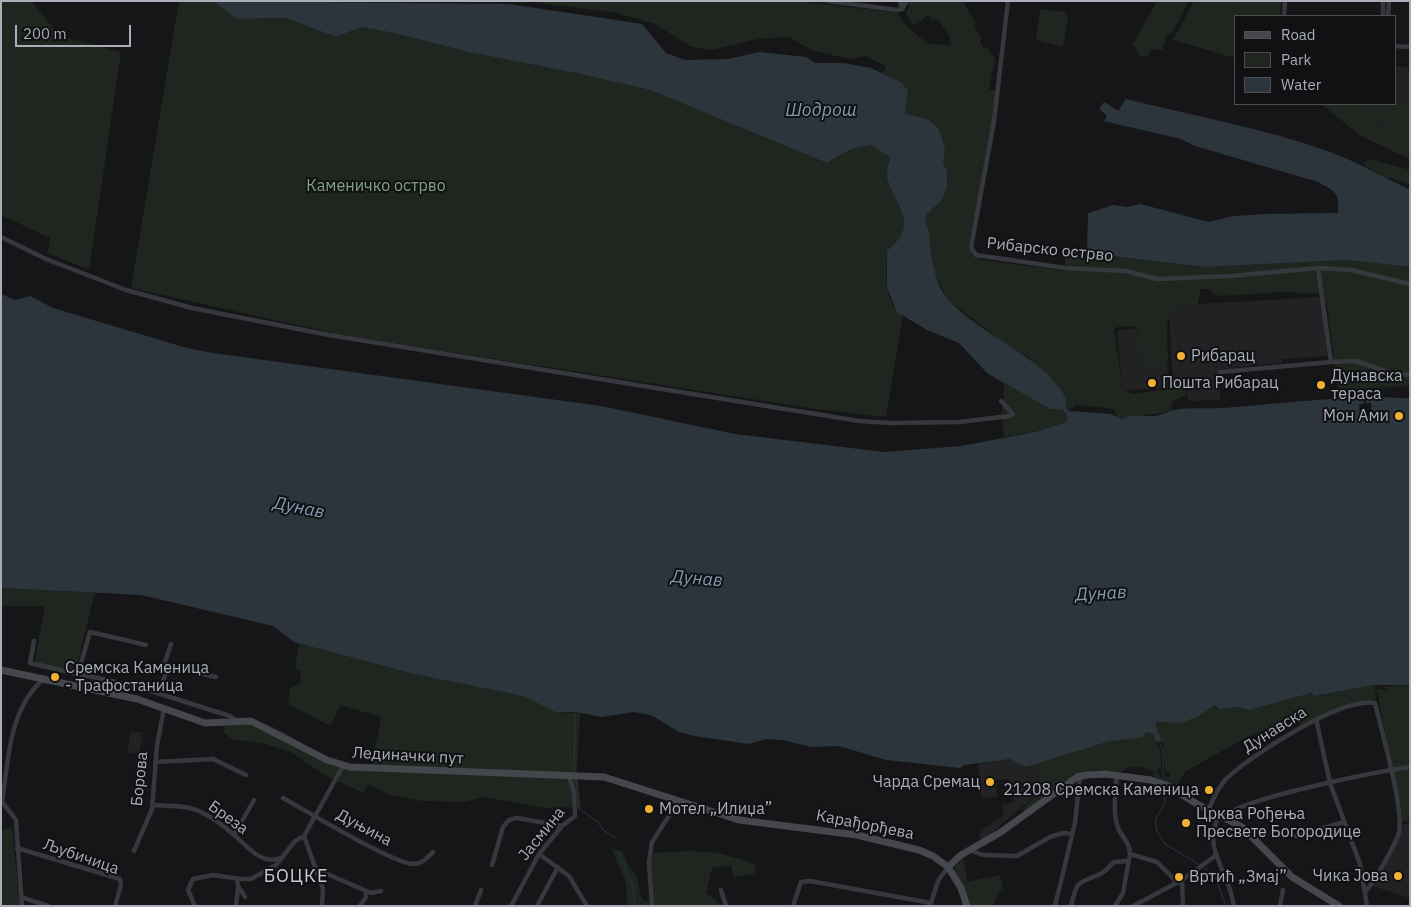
<!DOCTYPE html>
<meta charset="utf-8">
<style>
body{margin:0}
#map{position:relative;width:1411px;height:907px;overflow:hidden;background:#161618;font-family:"IBM Plex Sans",sans-serif}
canvas{display:block}
.frame{position:absolute;inset:0;border:2px solid #a8adb8;pointer-events:none}
.legend{position:absolute;left:1234px;top:15px;width:162px;height:90px;box-sizing:border-box;background:#111113;border:1px solid #4d4f55;margin:0;padding:6px 9px;list-style:none;font-size:15px;color:#a8adb8}
.legend li{display:flex;align-items:center;gap:10px;height:25px}
.legend b{width:25px;border:1px solid #4d4f55}
.scale{position:absolute;left:15px;top:25px;width:116px;height:22px;box-sizing:border-box;border:2px solid #a8adb8;border-top:0;padding-left:6px;font-size:15px;line-height:18px;white-space:nowrap;color:#a8adb8;-webkit-text-stroke:4px #111113;paint-order:stroke}
</style>
<div id="map">
<canvas width="1411" height="907"></canvas>
<div class="frame"></div>
<ul class="legend">
<li><b style="height:6px;background:#45474d"></b>Road</li>
<li><b style="height:14px;background:#1e261f"></b>Park</li>
<li><b style="height:14px;background:#2c353c"></b>Water</li>
</ul>
<div class="scale">200 m</div>
</div>
<script>
const g = document.querySelector('canvas').getContext('2d');
g.lineJoin = 'round';
function fillPath(path, color) { g.fillStyle = color; g.fill(path, 'evenodd'); }
function strokePath(path, color, width, dash) { g.strokeStyle = color; g.lineWidth = width; g.lineCap = dash ? 'butt' : 'round'; g.setLineDash(dash || []); g.stroke(path); }
function drawText(font, color, halo, rows, align = 'center') {
  g.font = font + ' "IBM Plex Sans",sans-serif'; g.lineWidth = 4; g.setLineDash([]); g.textBaseline = 'middle'; g.strokeStyle = halo; g.fillStyle = color; for (const [text, x, y, turn = 0] of rows) {
    g.save(); g.translate(x, y); g.rotate((+turn || 0) * Math.PI / 180); g.textAlign = isNaN(turn) ? turn : align; if (halo) g.strokeText(text, 0, 0); g.fillText(text, 0, 0); g.restore();
  }
}
const built = new Path2D(`
 M1395,66L1410,68V145L1378,123L1372,116L1373,109L1364,104H1395Z
 M1168,296L1198,304L1322,297L1328,356L1282,359V363L1218,369L1220,400L1188,401L1187,384L1173,385Z
 M1137,329L1138,334L1164,332L1169,388L1122,390L1117,330Z
 M131,731L143,733L139,754L127,752Z
 M1010,759L1026,767L1032,765L1042,790L981,842L980,831L1004,815L1002,804L1014,802L1009,779L996,780L997,797L982,798L978,764Z
 M1410,823V897L1409,898L1373,886L1404,824Z`);
const green = new Path2D(`
 M1,1H31L60,36L121,52L89,270L48,253L50,238L1,215Z
 M179,1H213L237,19L286,18L336,37L360,27L394,33L468,52L576,73L650,90L827,163L851,149L871,145L890,157C889,163 886,171 888,177C895,207 921,224 887,252C886,272 883,303 903,315L886,417L816,409L342,335L131,288Z
 M525,1H798L898,13L903,23L928,44L951,45L950,37L938,20H932L928,15L914,26L906,14L910,1H963L975,22V28L981,36L980,42L984,49L987,47L995,59L989,89L997,91L992,129L969,243L972,255L982,260L1066,271L1064,256L1072,251L1204,267L1346,260L1410,267V386L1340,390L1337,385L1327,305L1321,294L1283,292L1220,296L1214,294L1211,289H1201L1197,306L1171,307L1167,327L1168,362L1164,367L1142,365L1137,326L1117,327L1114,329L1122,388L1132,394L1161,390L1166,389L1175,379H1182L1186,382V395L1173,401L1171,411C1154,416 1138,413 1121,419L1117,417L1115,411L1110,408L1075,405L1069,411L1062,392L1029,358L1005,344L947,299L934,270L928,227L925,223L927,214L938,203L948,183L946,168L943,163L944,144L933,123L925,118L905,114L908,90L901,82L883,73L886,66L865,56L851,59L814,51L788,37L758,39L711,50L690,46L655,24L617,13Z
 M1157,1H1189L1172,33L1167,34L1162,50L1151,49L1148,56H1140L1133,44Z
 M1194,1H1281L1280,16H1235V58L1173,40Z
 M1040,9L1065,12L1068,17L1063,47L1036,40Z
 M1321,104H1364L1374,108L1372,116L1383,127L1390,129L1385,123L1380,122L1377,117C1385,101 1394,106 1410,106V143L1392,131L1410,145V159L1361,136Z
 M1373,160L1410,170V184L1383,176L1365,166L1364,161Z
 M1004,383L1050,409L1063,410L1067,416V422L1035,432L1004,437L1002,414Z
 M1,588L95,593L74,676L34,667L45,606H1Z
 M299,643L414,674L523,696L555,712L580,713L577,771L581,807L543,808L485,797L464,802L423,801L390,795L368,784L364,793L326,776L291,752L266,744L232,739L224,733L225,725L235,722V717C247,719 258,720 269,725C307,741 327,769 372,764L381,717L341,705L330,726L288,704L290,688L300,683L301,671L295,668Z
 M1375,685L1376,700L1346,707L1302,725L1291,720L1251,735L1186,771L1176,786L1165,781V776L1169,778L1170,774L1165,771L1162,741L1155,724L1157,722L1165,723L1199,716L1217,705L1223,709L1237,707L1249,710L1313,693L1315,696Z
 M1410,685V820L1401,822L1377,689L1387,691L1384,687Z
 M1146,732L1153,734L1161,752V769H1157L1161,779L1153,776V771C1143,767 1130,763 1122,772L1095,770L1080,773L1065,781L1025,811L1022,809L1042,790L1032,765L1107,742L1142,737Z
 M12,827L20,906H1V833L4,829Z
 M611,848L624,852L627,863L636,875L642,900L650,902V906H627L626,883Z
 M692,851L719,853L756,864L754,874L734,877L731,865L712,868L706,893L723,906H654L651,859L654,853Z
 M964,859L967,882L1000,875L1003,888L998,893L993,906H969L955,872V865Z`);
const water = new Path2D(`
 M213,1L509,4L642,24L666,53L685,60L729,59L759,52L806,57L815,63H843L871,68L901,82L908,90L905,114L925,118L933,123L939,130L945,149L943,163L947,170V187L941,201L927,214L925,222L928,227C931,247 932,268 940,287C954,318 1019,347 1046,373C1053,380 1061,388 1065,397C1067,402 1065,407 1069,411L1111,414L1122,419C1135,413 1143,417 1156,416C1162,415 1168,411 1174,410C1190,407 1207,409 1224,408C1271,404 1318,399 1365,397C1374,396 1406,399 1410,398V685H1375L1314,696L1312,693L1249,710L1237,707L1219,709L1216,705L1199,716L1181,723L1157,722L1155,724L1162,741L1156,742L1153,734L1146,732L1143,737L1107,742L1026,767L1010,759L964,765L960,768L886,760L839,746L811,747L783,740L766,739L749,744L694,736L679,732L651,715L634,712L602,717L575,712H555L523,696L414,674L294,642L273,626L141,595L1,588V294L15,300L30,296L53,308L187,348L213,353L601,406L735,434L884,452L961,446L1035,432L1067,422V416L1063,410L1050,409L1004,383L987,373L959,343L927,330L897,312L887,288V251C921,224 895,207 887,177C886,171 889,163 890,157L871,145L851,149L827,163L650,90L576,73L468,52L394,33L361,27L336,37L286,18L237,19Z
 M1126,99C1194,116 1264,128 1330,152C1357,162 1384,177 1410,190V267L1346,260L1204,267L1087,253L1088,213L1113,205L1127,207L1140,204L1209,222L1233,216L1266,214L1338,213C1339,192 1336,192 1318,182L1195,146L1181,139L1104,121L1107,116L1099,109L1104,102L1118,111Z`);
const pier = new Path2D(`
 M1363,397H1365L1366,403H1371L1372,415L1360,416L1359,404H1364Z`);
const stream = new Path2D(`
 M912,1V6
 M1159,740L1163,753V781
 M574,774L575,712
 M576,780L579,809L598,822L603,830L616,838
 M1164,787L1165,803L1155,820L1157,831L1165,844L1200,865
 M618,851C625,871 636,883 634,906
 M1203,867L1215,877L1226,906`);
const minor = new Path2D(`
 M828,1L897,10L902,9L907,1
 M900,1L902,9
 M1008,1L994,121L971,247L976,255L1065,268L1126,271L1157,279L1231,276L1318,268L1351,270L1410,284
 M1284,16L1285,1
 M1383,16V1
 M1388,16L1389,1
 M1395,46L1410,47
 M1,237L46,259L126,290L192,308L329,335L859,421L892,423L959,422L1010,416L1013,414L1001,401
 M1331,362L1356,361L1391,373L1410,375
 M1220,372L1331,362L1318,268
 M34,641L30,663L138,687L230,716L236,721
 M78,674L90,632L146,645
 M164,674V665L171,644
 M159,694L166,672L173,668L216,677
 M1316,719L1330,783L1360,864L1367,906
 M155,762L213,759L246,775
 M283,798C305,810 395,865 414,864C422,864 428,857 433,852
 M153,805C168,806 185,805 199,811C212,817 224,826 234,835C248,847 262,867 283,857
 M1209,809C1213,798 1218,788 1226,779C1250,756 1342,696 1375,703C1381,729 1404,809 1399,832C1397,842 1373,884 1365,892
 M1219,815C1207,842 1216,854 1226,879C1230,887 1232,897 1234,906
 M1225,817C1236,799 1382,771 1410,767
 M234,835L254,800
 M1296,836L1344,822
 M17,848L120,879L121,885L115,906
 M969,850L983,855L1017,856L1050,837L1063,833L1072,834
 M134,851L152,809L157,746L164,708
 M539,854L569,876L587,906
 M1130,854L1157,862L1178,883
 M492,865L503,827L509,820L517,818L562,826
 M318,870L371,893L381,891
 M237,879L238,886L245,897
 M1182,880L1183,906
 M721,890L726,906
 M21,897L48,906
 M236,905L238,887
 M22,906L16,820L2,802C9,759 8,712 42,680
 M195,906L188,890L193,879L213,875L240,879H251L276,865L295,841L304,836
 M322,906L323,889L304,836L343,766
 M360,906L366,897V891
 M475,906L481,890
 M511,906L539,854L562,826L575,816L574,791L568,775
 M537,906L558,867
 M652,906L649,862L652,842L678,802
 M793,906L801,882L810,881L931,903L938,881L948,867
 M1055,906L1075,823L1080,776
 M1071,906C1078,876 1079,885 1102,873C1107,870 1110,865 1114,862L1128,861
 M1115,906L1123,893L1130,854C1130,843 1122,837 1118,828C1112,812 1116,792 1117,775
 M1133,906L1182,880L1215,856
 M1280,906L1283,890`);
const secondary = new Path2D(`
 M1,670L137,699L205,723L251,721L327,760L350,767L604,777L739,820L857,835L919,850L933,856L948,867L961,888L967,906
 M948,867L961,855L1001,832L1077,777L1087,775L1105,774L1151,780L1166,785L1197,804L1242,827L1292,877L1339,906`);
const markers = [
 [1181,356,5,"#f2b134"],
 [1152,383,5,"#f2b134"],
 [1321,385,5,"#f2b134"],
 [1399,416,5,"#f2b134"],
 [55,677,5,"#f2b134"],
 [990,782,5,"#f2b134"],
 [1209,790,5,"#f2b134"],
 [649,809,5,"#f2b134"],
 [1186,823,5,"#f2b134"],
 [1398,876,5,"#f2b134"],
 [1179,877,5,"#f2b134"]
];
const parkNames = [
 ["Каменичко острво",376,186]
];
const streetNames = [
 ["Рибарско острво",1050,250,6],
 ["Дунавска",1275,730,-32],
 ["Лединачки пут",408,756,3],
 ["Борова",140,779,-84],
 ["Бреза",228,818,36],
 ["Карађорђева",865,825,11],
 ["Дуњина",364,828,28],
 ["Јасмина",542,834,-51],
 ["Љубичица",81,857,19]
];
const poiNames = [
 ["Рибарац",1191,356],
 ["Дунавска",1331,376],
 ["тераса",1331,394],
 ["Пошта Рибарац",1162,383],
 ["Мон Ами",1389,416,"right"],
 ["Сремска Каменица",65,668],
 ["- Трафостаница",65,686],
 ["Чарда Сремац",980,782,"right"],
 ["21208 Сремска Каменица",1199,790,"right"],
 ["Мотел „Илиџа”",659,809],
 ["Црква Рођења",1196,814],
 ["Пресвете Богородице",1196,832],
 ["Чика Јова",1388,876,"right"],
 ["Вртић „Змај”",1189,877]
];
const waterNames = [
 ["Шодрош",821,111],
 ["Дунав",299,508,11],
 ["Дунав",697,579,5],
 ["Дунав",1101,594,-3]
];
const neighbourhoodNames = [
 ["БОЦКЕ",296,877]
];
fillPath(built, '#222225');
fillPath(green, '#1e261f');
fillPath(water, '#2c353c');
fillPath(pier, '#161618');
strokePath(stream, '#2c353c', 1);
strokePath(minor, '#37383d', 4.5);
strokePath(secondary, '#45474d', 7);
for (const [x, y, r, color] of markers) { const dot = new Path2D(); dot.arc(x, y, r, 0, 2 * Math.PI); g.fillStyle = color; g.fill(dot); strokePath(dot, '#111113', 2); }
drawText('16px', '#7fa381', '#111113', parkNames);
drawText('16px', '#a8adb8', '#111113', streetNames);
drawText('16px', '#a8adb8', '#111113', poiNames, 'left');
drawText('italic 18px', '#7f9bb3', '#111113', waterNames);
g.letterSpacing = '1px';
drawText('18px', '#c9ccd4', '#111113', neighbourhoodNames);
g.letterSpacing = '0px';
</script>
